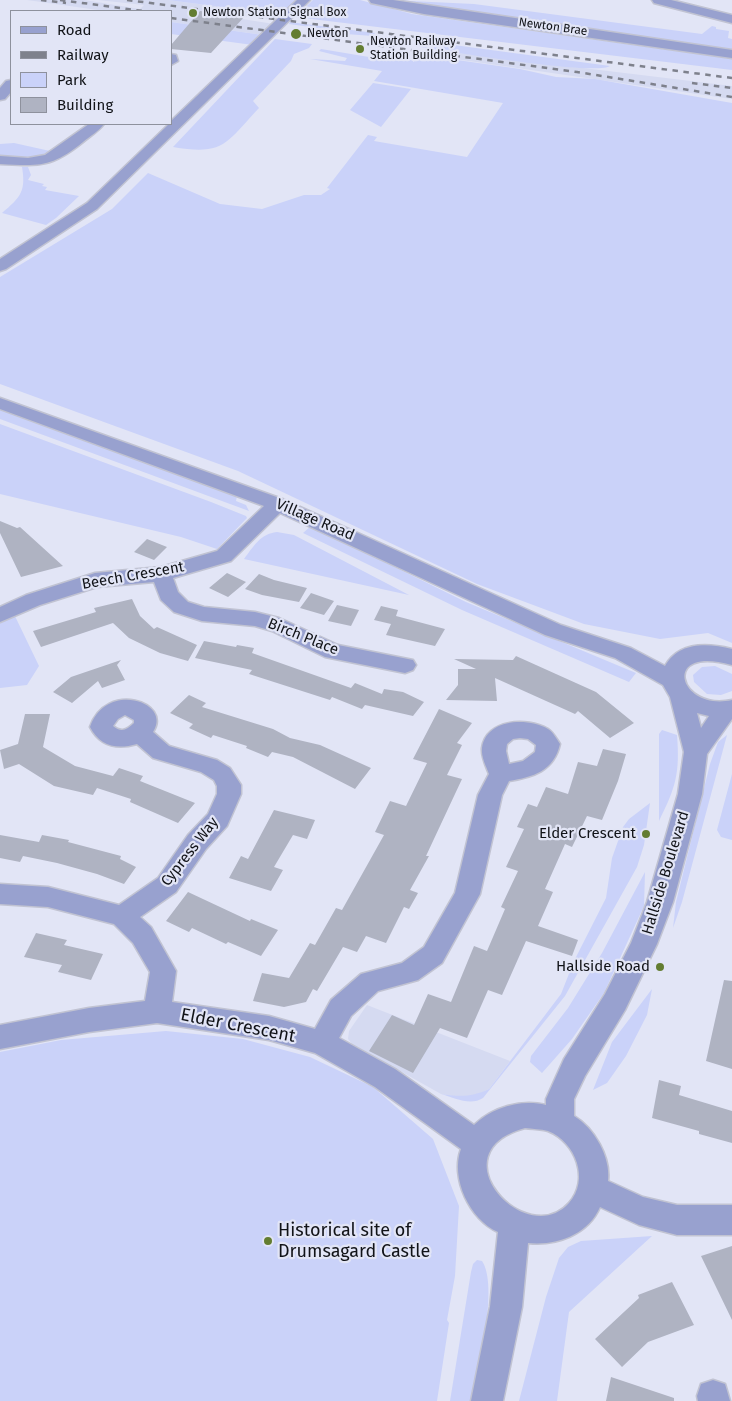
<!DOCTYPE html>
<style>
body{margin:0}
#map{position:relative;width:732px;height:1401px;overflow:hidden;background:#e2e5f6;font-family:"Fira Sans",sans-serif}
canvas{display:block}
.legend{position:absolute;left:10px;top:10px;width:162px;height:115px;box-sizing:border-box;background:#e2e5f6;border:1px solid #8e919d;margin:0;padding:6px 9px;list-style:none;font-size:15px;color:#111318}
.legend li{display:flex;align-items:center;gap:10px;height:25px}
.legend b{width:25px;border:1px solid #8e919d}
</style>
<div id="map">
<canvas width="732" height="1401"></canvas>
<ul class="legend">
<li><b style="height:6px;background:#98a1cf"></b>Road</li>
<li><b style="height:6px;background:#7e818c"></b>Railway</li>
<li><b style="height:14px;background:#cad2f9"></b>Park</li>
<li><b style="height:14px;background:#afb3c2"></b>Building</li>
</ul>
</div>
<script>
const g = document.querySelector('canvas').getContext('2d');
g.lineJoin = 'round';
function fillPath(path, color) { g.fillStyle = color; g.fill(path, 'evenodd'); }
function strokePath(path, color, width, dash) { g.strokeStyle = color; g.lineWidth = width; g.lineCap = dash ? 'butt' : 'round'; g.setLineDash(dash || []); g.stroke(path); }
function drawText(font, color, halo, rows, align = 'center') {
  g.font = font + ' "Fira Sans",sans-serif'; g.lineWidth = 4.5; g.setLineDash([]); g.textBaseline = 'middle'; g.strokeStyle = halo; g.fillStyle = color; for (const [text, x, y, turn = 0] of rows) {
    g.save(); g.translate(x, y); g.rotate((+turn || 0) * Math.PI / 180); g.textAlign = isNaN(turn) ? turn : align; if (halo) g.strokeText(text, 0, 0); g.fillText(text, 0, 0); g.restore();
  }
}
const built = new Path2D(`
 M27,0H84L140,9L144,5L98,0H168L283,15L277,20L245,16L242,19L274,24L263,35L171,22V11H105Z
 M451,52L732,86V99L448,58Z
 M367,1005L510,1061L489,1089L476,1096L460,1097L441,1094L352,1044L348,1039L349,1031Z`);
const green = new Path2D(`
 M168,0H295L283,15Z
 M313,0H360L412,14L732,59V70L295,17Z
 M389,0L474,4L702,34L712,26L716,27V29L729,31L728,38L732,39V50Z
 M171,22L263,35L253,45L171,34Z
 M290,22L375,33L373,36L346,34V32L289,24Z
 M275,39L312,44L309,48L294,54L291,61L253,101L259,108C226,143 224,156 173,147Z
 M424,41L610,66C596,76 447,51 420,47Z
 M321,49L375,58L381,56L399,61L413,60V62L422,55L520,69L556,77L595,79L732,103V643L708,633L660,639L584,624L477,584L238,471L0,384V277L112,209L148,173L220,204L262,209L304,195H321L330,189L327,188L368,135L377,137L374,141L467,157L503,103L374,81L382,71L310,59L345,61L347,58L319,51Z
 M373,83L411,89L381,127L350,110Z
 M14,143L50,151C36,163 17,156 0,155V144Z
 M22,167H28L31,175L28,180L44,184L42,186L47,187L45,190L79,196L56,218L46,225L2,213C21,197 26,191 22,167Z
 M0,409L237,496L236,501L246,505L249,511L0,419Z
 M0,424L211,502L246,516L247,518L217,549L181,537L0,494Z
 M311,526L466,602L636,673L629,682L462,610L303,533Z
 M277,532L294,535L409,595L244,559C254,546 260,534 277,532Z
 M13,612L39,666L27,685L0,688V618Z
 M715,666L732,674V691L721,695L707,694L694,682L693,675L702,667Z
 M662,730L677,735C680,773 676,787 659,821V734Z
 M727,735L682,902L673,928L676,902L710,764L718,742Z
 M732,774V840L721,837L717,830Z
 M650,803L644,845L637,867L565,996L483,1098C471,1106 454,1098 441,1094C460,1097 472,1097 489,1089L561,994L574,961L606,898L612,858L623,827L629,819Z
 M645,872L644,906L604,993L572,1039L542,1073L530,1062L531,1056L568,1008L602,953Z
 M652,989L647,1015L626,1056L607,1083L593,1090L612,1042Z
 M166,1031L243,1039L310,1057L373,1087L433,1139L459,1206L455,1276L447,1320L449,1323L437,1401H0V1052L61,1040Z
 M652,1236L569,1312L557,1401H519L546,1297L559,1258L568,1247L581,1241Z
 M477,1260L482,1261C499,1286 478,1371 472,1401H450L471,1272L473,1264Z`);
const building = new Path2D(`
 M200,11L245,16L211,53L171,49V45Z
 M0,521L17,528L20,527L63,566L21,577L0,533Z
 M147,539L167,547L154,560L134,552Z
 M227,573L246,582L228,597L209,588Z
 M259,574L274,580L307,588L299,602L262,595L245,589Z
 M311,593L334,601L324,615L300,608Z
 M132,599L140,616L154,629L157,627L197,645L188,661L160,653L129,638L113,623L41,647L33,631L96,612L94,608Z
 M337,605L359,610L351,626L328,621Z
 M381,606L398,610L396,616L445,629L435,646L386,635L391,624L374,620Z
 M204,641L236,647L237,645L254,648L252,653L351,688L355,683L382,694L384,689L403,692L424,702L413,716L365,705L362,709L332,697L330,700L249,674L252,670L195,658Z
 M516,656L596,692L634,723L610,738L578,711L575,714L495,678L497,701L446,700L458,685V669H476L454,659L513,660Z
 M121,660L117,665L125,680L102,688L98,681L72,703L53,692L71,677Z
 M189,695L206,703L202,707L273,729L290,738L320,745L371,768L355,789L293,757L272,752L268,757L246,748L247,746L213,735L211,738L189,728L193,724L170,713Z
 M439,709L472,723L457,743L462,745L447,775L462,779L426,856H429L410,890L418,893L409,909L404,907L386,943L366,936L357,952L343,947L317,991L313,989L306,1002L284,1007L253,1001L262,973L289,978L310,943L315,945L336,908L342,910L384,835L375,832L390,801L406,806L427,763L413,759Z
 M25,714H50L43,747L75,766L113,776L119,768L143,776L140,781L195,803L178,823L130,802L131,799L97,788L93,795L54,786L19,764L4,769L0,750L18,744Z
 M603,749L626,754L618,781L602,820L587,816L572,847L565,844L545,889L553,892L538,926L578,940L572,956L526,941L502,995L488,990L467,1038L440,1028L413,1073L369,1051L392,1015L414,1025L428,994L451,1002L474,946L487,951L505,909L501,907L518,871L506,867L524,829L517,827L528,804L537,807L546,787L568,794L578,762L597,766Z
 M274,810L315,820L307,839L293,835L274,867L283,870L271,891L229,878L241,856L248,859Z
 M0,835L39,842L42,835L69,840L68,842L121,856L120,859L136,867L124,884L97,874L57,863L23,856L20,862L0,858Z
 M188,892L250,921L251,919L278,930L261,956L228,942L226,944L192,928L189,932L166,921Z
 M36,933L67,940L64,945L103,954L91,980L58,972L62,965L24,957Z
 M724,980L732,981V1069L706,1061Z
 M659,1080L681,1086L679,1095L732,1111V1143L699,1134V1131L652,1118Z
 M732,1246V1320L701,1256Z
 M672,1282L694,1325L648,1342L622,1367L595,1339L639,1298L638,1295Z
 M611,1377L674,1398V1401H606Z`);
const minor = new Path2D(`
 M297,0H310L97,209L6,269L0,271V259L87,203L169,124H171V121Z
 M369,0H393L732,50V58L424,14L371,3Z
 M652,0H671L732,15V23L654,3Z
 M171,54L176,55L178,61L171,65Z
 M11,80V92L5,99L0,100V88L6,81Z
 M89,124H104C99,131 90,136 83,142C51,168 39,166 0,164V156L28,158L45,155Z
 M0,398L285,500L561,625L631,648L665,666C679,641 708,643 732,649V665C659,644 679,712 732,700V719L707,754L702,794L673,902L657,944L625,1010L585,1076L574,1099V1116C594,1128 611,1157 608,1181L643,1197L677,1205H732V1235H677L639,1225L600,1207C588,1235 556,1246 528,1243L522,1307L503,1401H471L490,1307L498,1232C470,1220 450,1178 461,1149L375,1087L315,1053L269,1040L157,1023L89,1032L0,1049V1025L89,1008L145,1001L150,972L133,943L114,924L48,907L0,904V884L48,887L119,905L158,878L188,835L208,814L217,794V786L214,780L201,772L153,758L137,744C116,750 100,746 90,727C106,680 173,702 153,732L169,746L217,760L230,768L241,785V794L227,826L206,849L176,892L140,917L151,927L176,971L172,1002L269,1016L315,1029L331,1000L361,974L402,963L424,947L455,893L478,795L489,774C486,766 481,757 482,748C486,719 527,717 548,729C553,732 556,738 560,744C554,771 533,777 509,781L502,795L480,894L442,963L418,980L378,991L351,1016L339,1038L395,1069L474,1125C493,1107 521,1099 546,1105V1099L564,1059L605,994L631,943L647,902L678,794L684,752L670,697L663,685L615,658L545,635L280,513L231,561L173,578L178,592L188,602L204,607L255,612L279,618L338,645L413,660L416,665L413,670L405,673L325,657L272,631L255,626L202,621L174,612L161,600L154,582L97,587L40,605L0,622V607L26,595L95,573L161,567L217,551L264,506L0,409ZM697,713L709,716L701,728ZM125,715L134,720V723C127,730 121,733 113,726L118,719ZM520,738L528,739L536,745L535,752L523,761L509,764L506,751L507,744L513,739ZM525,1128C532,1129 541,1129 548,1131C576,1142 590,1180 569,1203C526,1251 435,1152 525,1128Z
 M713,1380L725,1384L730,1401H698L697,1396L701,1384Z`);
const rail = new Path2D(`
 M41,0L66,3
 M60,0L143,11
 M127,0L732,78
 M171,18L577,72L732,97
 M692,83L732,88`);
const markers = [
 [193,13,5,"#637d31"],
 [296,34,6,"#637d31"],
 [360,49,5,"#637d31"],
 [646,834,5,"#637d31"],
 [660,967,5,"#637d31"],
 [268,1241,5,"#637d31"]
];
const farPoinames = [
 ["Newton Station Signal Box",203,13],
 ["Newton",307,34],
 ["Newton Railway",370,42],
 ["Station Building",370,56]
];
const farStreetnames = [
 ["Newton Brae",553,27,8]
];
const streetNames = [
 ["Village Road",315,520,23],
 ["Beech Crescent",133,576,-10],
 ["Birch Place",303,637,22],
 ["Cypress Way",190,852,-52],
 ["Hallside Boulevard",666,873,-73]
];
const poiNames = [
 ["Elder Crescent",636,834],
 ["Hallside Road",650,967]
];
const nearStreetnames = [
 ["Elder Crescent",238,1026,11]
];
const nearPoinames = [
 ["Historical site of",278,1231],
 ["Drumsagard Castle",278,1252]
];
fillPath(built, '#d5daf1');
fillPath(green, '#cad2f9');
fillPath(building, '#afb3c2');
strokePath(minor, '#c1c3d2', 3);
fillPath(minor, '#98a1cf');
strokePath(rail, '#7e818c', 2.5, [5.5, 5.5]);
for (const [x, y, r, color] of markers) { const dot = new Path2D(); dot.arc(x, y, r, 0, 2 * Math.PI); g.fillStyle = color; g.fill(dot); strokePath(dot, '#e2e5f6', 2); }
drawText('12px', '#111318', '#e2e5f6', farPoinames, 'left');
drawText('12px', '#111318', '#e2e5f6', farStreetnames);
drawText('15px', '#111318', '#e2e5f6', streetNames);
drawText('15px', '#111318', '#e2e5f6', poiNames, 'right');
drawText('18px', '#111318', '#e2e5f6', nearStreetnames);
drawText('18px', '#111318', '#e2e5f6', nearPoinames, 'left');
</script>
